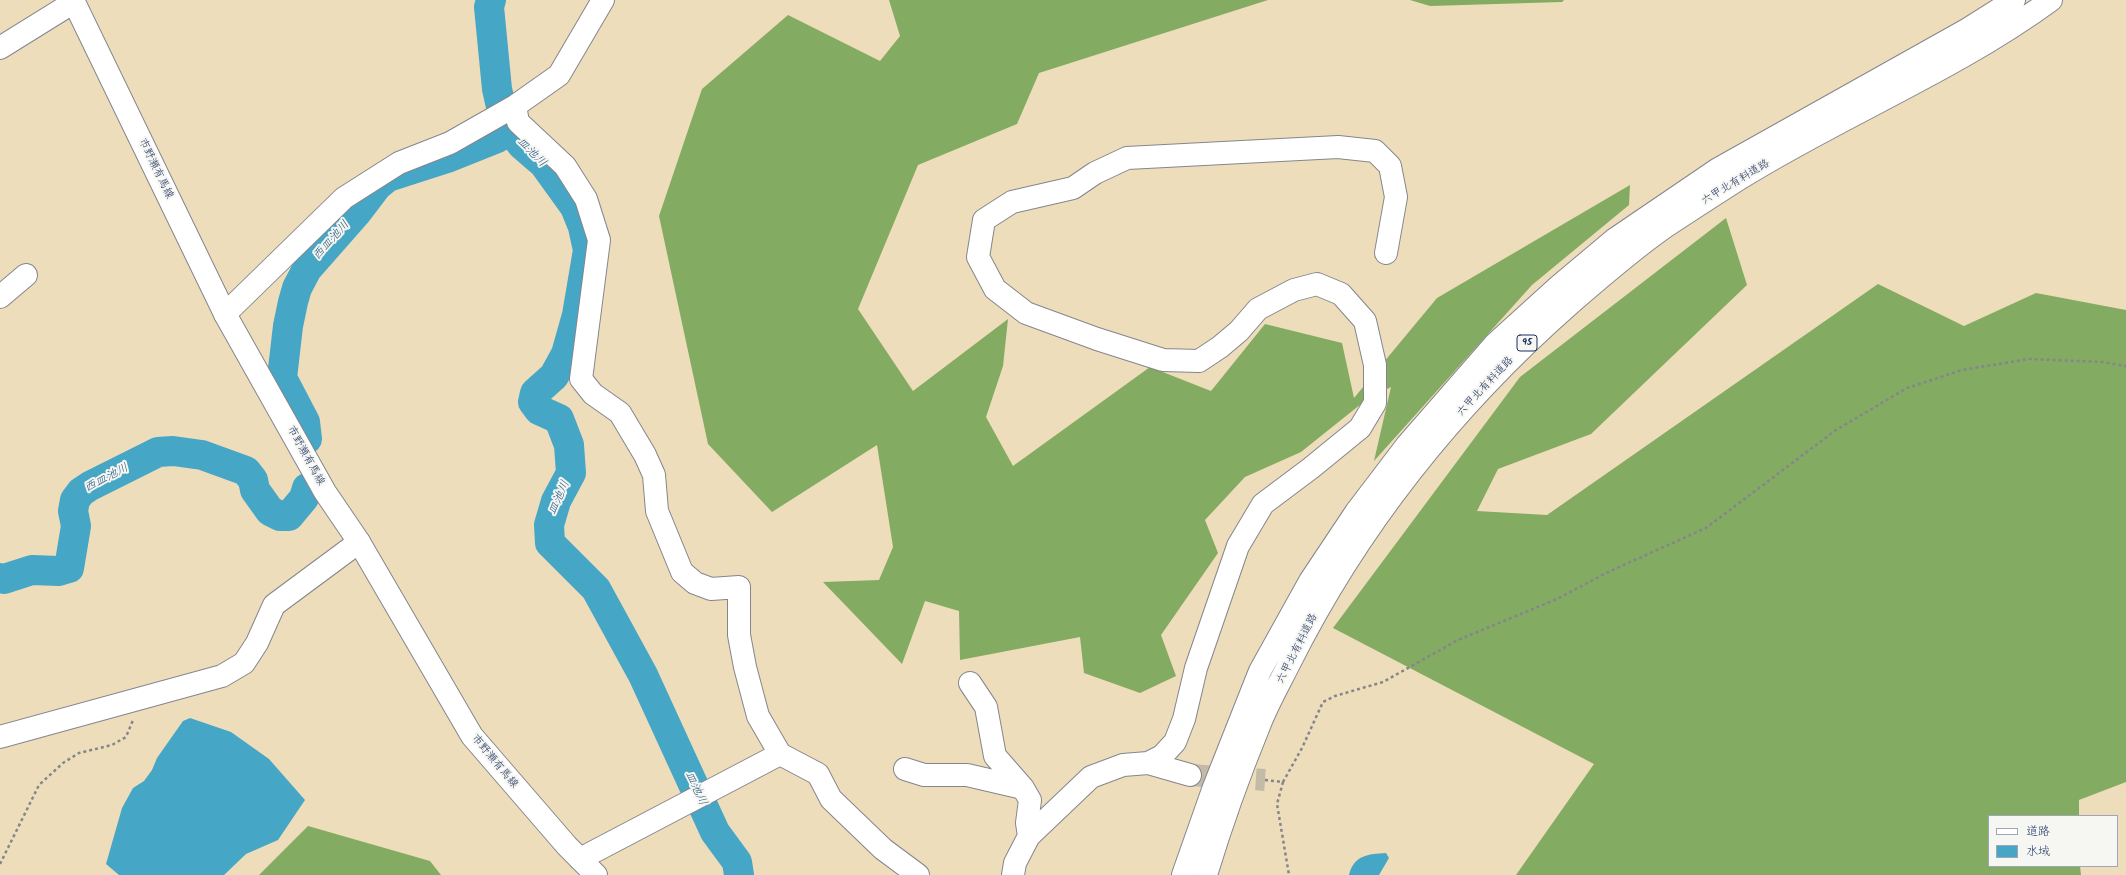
<!DOCTYPE html>
<meta charset="utf-8">
<style>
body{margin:0}
#map{position:relative;width:2126px;height:875px;overflow:hidden;background:#edb;font-family:Kalam,"Klee One",sans-serif}
canvas{display:block}
.legend{position:absolute;left:1988px;top:815px;width:130px;height:52px;box-sizing:border-box;background:#f6f6f2;border:1px solid #9ea6b7;margin:0;padding:5px 7px;list-style:none;font-size:12px;color:#1b2f5e}
.legend li{display:flex;align-items:center;gap:8px;height:20px}
.legend b{width:20px;border:1px solid #9ea6b7}
</style>
<div id="map">
<canvas width="2126" height="875"></canvas>
<ul class="legend">
<li><b style="height:5px;background:#fff"></b>道路</li>
<li><b style="height:11px;background:#46a6c5"></b>水域</li>
</ul>
</div>
<script>
const g = document.querySelector('canvas').getContext('2d');
g.lineJoin = 'round';
function fillPath(path, color) { g.fillStyle = color; g.fill(path, 'evenodd'); }
function strokePath(path, color, width, dash) { g.strokeStyle = color; g.lineWidth = width; g.lineCap = dash ? 'butt' : 'round'; g.setLineDash(dash || []); g.stroke(path); }
function drawText(font, color, halo, rows, align = 'center') {
  g.font = font + ' Kalam,"Klee One",sans-serif'; g.lineWidth = 4; g.setLineDash([]); g.textBaseline = 'middle'; g.strokeStyle = halo; g.fillStyle = color; for (const [text, x, y, turn = 0] of rows) {
    g.save(); g.translate(x, y); g.rotate((+turn || 0) * Math.PI / 180); g.textAlign = isNaN(turn) ? turn : align; if (halo) g.strokeText(text, 0, 0); g.fillText(text, 0, 0); g.restore();
  }
}
const forest = new Path2D(`
 M889,0H1268L1039,73L1017,124L918,165L858,309L913,391L1008,319L1003,366L986,417L1013,466L1150,367L1211,391L1265,324L1342,343L1354,398L1437,298L1630,185L1629,205L1532,285L1374,461L1391,387L1366,400L1301,452L1245,477L1205,520L1218,553L1161,635L1176,676L1140,693L1084,673L1080,637L960,660L959,611L925,601L902,664L823,582L879,580L893,547L877,445L772,512L708,444L659,216L702,89L788,15L880,61L900,36Z
 M1410,0H1564L1562,2L1430,6Z
 M1726,218L1747,285L1591,434L1498,469L1477,511L1547,515L1878,284L1964,326L2036,293L2126,310V782L2079,800V816H1989V866H2080L2081,875H1516L1594,764L1333,628L1520,377Z
 M308,826L430,861L441,875H259Z`);
const water = new Path2D(`
 M190,718L231,732L269,759L305,800L278,840L246,854L224,875H119L106,864L122,808L133,788L144,781L152,770L157,758L183,721Z
 M1386,853L1389,858L1379,875H1349C1354,855 1368,854 1386,853Z`);
const river = new Path2D(`
 M491,0L489,7L497,89L502,111L510,130L522,145L544,164L575,207L583,227L588,250L577,315L566,354L554,376L535,393L533,402L539,410L559,419L569,445L571,473L556,501L549,525L550,543L596,589L643,675L715,832L737,862L739,875
 M307,439L305,422L282,378L288,326L293,302L297,288L307,269L358,211L377,186L388,177L447,158L497,138L510,130
 M0,578L4,579L32,570L59,571L69,568L76,526L73,511L75,500L81,492L90,486L158,452L173,451L202,455L246,471L253,480L255,490L270,511L280,516H289L304,498L307,488`);
const minorTunnel = new Path2D(`
 M1190,775L1265,780`);
const path = new Path2D(`
 M1265,780L1283,782L1302,748L1323,702L1335,696L1383,682L1458,640L1557,599L1608,572L1706,528L1836,430L1907,388L1962,370L2029,359L2103,362L2126,366
 M1283,782L1277,804L1289,875
 M0,864L39,785L63,763L79,753L112,745L126,737L133,720`);
const minor = new Path2D(`
 M0,48L74,2
 M515,106L518,122L565,166L586,199L599,240L581,379L593,394L620,413L645,455L654,475L657,511L682,572L695,583L711,589L739,587V635L745,667L758,716L780,754L818,774L831,799L883,849L918,875
 M0,297L26,275
 M225,314L344,198L399,163L450,143L515,106L559,75L603,0
 M970,683L986,707L995,756L1023,788L1030,800L1027,823L1029,836
 M0,737L222,676L244,663L257,643L274,605L359,542
 M1148,763L1162,756L1175,742L1184,719L1196,668L1238,546L1263,504L1311,468L1360,428L1375,403V365L1365,321L1341,294L1317,284L1294,290L1258,309L1239,331L1220,347L1199,361L1163,360L1097,339L1026,313L995,289L978,257L984,220L1012,202L1073,188L1095,173L1127,158L1338,147L1375,151L1390,166L1396,197L1386,253
 M905,769L924,775H967L1023,788
 M580,859L780,754
 M1013,875L1015,863L1029,836L1091,777L1123,765L1148,763L1190,775`);
const major = new Path2D(`
 M73,0L225,314L325,492L359,542L472,736L567,846L596,875
 M1183,875L1214,787L1260,671L1310,581L1356,512L1407,445L1495,344L1559,286L1615,239L1718,169L1968,29L2014,0
 M1206,875C1221,825 1239,775 1259,726C1267,705 1279,684 1289,664C1358,526 1456,404 1571,303C1601,277 1632,250 1665,227C1689,211 1714,195 1739,179C1840,116 1954,71 2051,0`);
const shields = [
 [1527,343,20]
];
const shieldNames = [
 ["95",1527,343]
];
const streetNames = [
 ["市野瀬有馬線",155,169,64],
 ["六甲北有料道路",1736,183,-31],
 ["六甲北有料道路",1486,387,-47],
 ["市野瀬有馬線",305,456,61],
 ["六甲北有料道路",1298,649,-63],
 ["市野瀬有馬線",494,762,50]
];
const waterNames = [
 ["皿池川",531,153,45],
 ["西皿池川",332,241,-48],
 ["西皿池川",107,479,-28],
 ["皿池川",560,498,-66],
 ["皿池川",695,789,65]
];
fillPath(forest, '#84ab62');
fillPath(water, '#46a6c5');
strokePath(river, '#46a6c5', 30);
strokePath(minorTunnel, '#c4baa8', 22, [22, 11]);
strokePath(minor, '#84868c', 24);
strokePath(major, '#84868c', 24);
strokePath(path, '#84868c', 2.5, [3, 3]);
strokePath(minor, '#fff', 22);
strokePath(major, '#fff', 22);
for (const [x, y, w] of shields) { const box = new Path2D(); box.roundRect(x - w / 2, y - 8, w, 16, 3); g.fillStyle = '#f6f6f2'; g.fill(box); strokePath(box, '#1b2f5e', 1); }
drawText('bold 10px', '#1b2f5e', null, shieldNames);
drawText('11px', '#1b2f5e', '#f6f6f2', streetNames);
drawText('italic 12px', '#2a5982', '#f6f6f2', waterNames);
</script>
